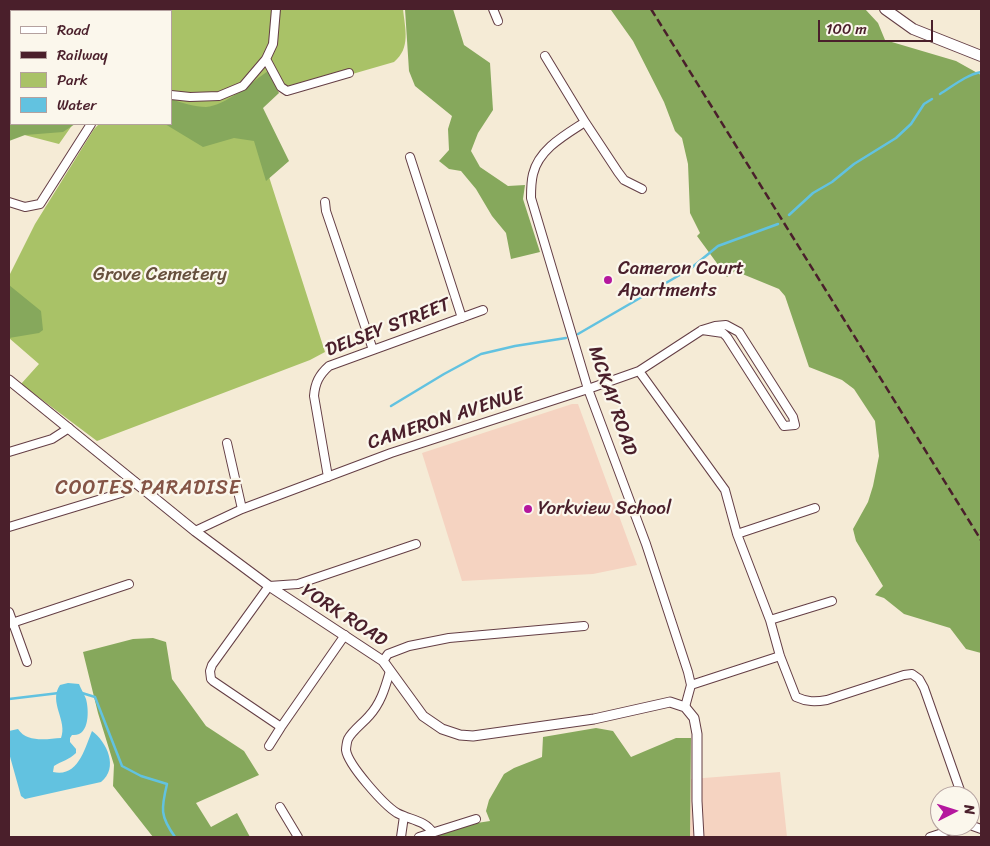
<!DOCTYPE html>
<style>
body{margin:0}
#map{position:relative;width:990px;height:846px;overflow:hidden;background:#f5ebd6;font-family:Sriracha,sans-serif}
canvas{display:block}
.frame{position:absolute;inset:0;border:10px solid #4a1f2b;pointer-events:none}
.legend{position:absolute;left:10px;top:10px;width:162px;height:115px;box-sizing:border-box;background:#fbf7ec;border:1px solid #b4a19f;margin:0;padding:6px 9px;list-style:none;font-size:15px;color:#4a1f2b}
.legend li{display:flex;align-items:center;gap:10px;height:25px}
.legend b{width:25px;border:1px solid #b4a19f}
.north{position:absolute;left:930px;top:786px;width:50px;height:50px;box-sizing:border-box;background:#fbf7ec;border:1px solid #b4a19f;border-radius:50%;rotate:85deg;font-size:14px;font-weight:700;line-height:20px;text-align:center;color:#4a1f2b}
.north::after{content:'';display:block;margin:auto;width:18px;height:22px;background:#b5179e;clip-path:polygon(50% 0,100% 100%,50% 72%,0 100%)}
.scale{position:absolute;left:818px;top:20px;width:115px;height:22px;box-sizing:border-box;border:2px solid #4a1f2b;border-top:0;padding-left:6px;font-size:15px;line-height:18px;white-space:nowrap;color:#4a1f2b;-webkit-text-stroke:4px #fbf7ec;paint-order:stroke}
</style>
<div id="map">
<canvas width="990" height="846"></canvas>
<div class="frame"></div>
<ul class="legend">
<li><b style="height:6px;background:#fff"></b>Road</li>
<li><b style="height:6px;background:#4a1f2b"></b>Railway</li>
<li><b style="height:14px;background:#a9c267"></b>Park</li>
<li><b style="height:14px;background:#62c2e0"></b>Water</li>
</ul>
<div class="north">N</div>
<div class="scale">100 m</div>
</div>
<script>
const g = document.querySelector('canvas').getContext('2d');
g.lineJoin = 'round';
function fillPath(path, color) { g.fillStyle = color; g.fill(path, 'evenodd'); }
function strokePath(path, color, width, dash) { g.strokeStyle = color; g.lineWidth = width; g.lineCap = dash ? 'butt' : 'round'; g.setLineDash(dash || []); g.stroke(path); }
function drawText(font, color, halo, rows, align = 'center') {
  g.font = font + ' Sriracha,sans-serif'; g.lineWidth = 4.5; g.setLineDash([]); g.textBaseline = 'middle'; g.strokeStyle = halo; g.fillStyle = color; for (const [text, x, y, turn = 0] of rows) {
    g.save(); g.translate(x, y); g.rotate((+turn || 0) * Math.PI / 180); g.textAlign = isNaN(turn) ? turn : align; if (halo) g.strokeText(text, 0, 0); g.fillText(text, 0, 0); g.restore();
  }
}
const built = new Path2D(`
 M572,404H578L637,565L593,574L462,581L422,453Z
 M780,772L787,837H690L691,779Z`);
const green = new Path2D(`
 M9,9H403C405,29 411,48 394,62L290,92L281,88L256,91L255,133L325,352L310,360L97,441L21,384L39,364L9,338V276L35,224L94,129L99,124H171V11H11V124H73L59,144L9,131Z`);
const forest = new Path2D(`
 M405,9H453L464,45L490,63L493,110L478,133L471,151L480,167L508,186L525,185L523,199L540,252L511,259L506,233L492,216L476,189L461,171L449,169L439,161L449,150L448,129L452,116L415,86L409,71Z
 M602,9H865L878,23L885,40L956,61L981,75V653L966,649L950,628L904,614L884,598L875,595L883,586L856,541L853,529L868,502L873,486L879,456L875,421L854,389L842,380L809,367L785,296L779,289L735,271L727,277L697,236L700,233L690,213L688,164L682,138L675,131L664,102L633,41L611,10Z
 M268,71L279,93L263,108L289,161L266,181L254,141L234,138L203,147L165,124H171V99C182,103 195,107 206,107C225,106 252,82 268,71Z
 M11,109V124H75L63,132L25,135L9,141V110Z
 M9,285L41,311L43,330L39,333L9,338Z
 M153,638L166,642L172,679L206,726L244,751L259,775L196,803L211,827L237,813L250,837H153L113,786L114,765L98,713L83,652L133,639Z
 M596,728L613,731L631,757L676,738H691L690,837H416L444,828L490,821L486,811L489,800L504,774L514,768L542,757L543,737Z`);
const water = new Path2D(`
 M68,683L79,684C81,689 84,694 86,699C89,710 90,737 72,735L70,738V742L76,749V753C69,760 62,761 54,766L53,772C78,778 85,748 92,731C107,742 119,768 101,782L25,799L21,796L9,753V731L18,729C27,743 47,739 61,738C68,721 48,702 60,685Z`);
const stream = new Path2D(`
 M940,94C953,86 966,75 981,72
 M789,215L813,193L832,182L854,164L896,138L911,124L924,104L932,99
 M578,334L690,269L718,246L778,224
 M391,406L444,374L481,354L515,346L566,338
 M82,693L95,697L122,766L141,776L167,784C161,809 160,816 175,837
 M9,699L59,693`);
const minor = new Path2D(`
 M17,9L21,11
 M493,9L498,21
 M545,56L585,122L618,172L624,180L642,189
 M266,59L281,87L287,91L349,73
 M171,95L190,97L219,96L243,86L266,59L273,44L276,9
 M585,122C565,135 539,149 533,174C531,182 531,190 531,198L588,389L646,544L688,672L691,685L685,707
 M410,157L462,318
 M9,202L25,207L40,204L91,124
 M325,202L326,211L373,350
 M639,371L725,490L737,534L770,620L780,656L796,697C807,702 815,702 827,700L904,675L912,674L919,679L924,688L962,796
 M227,443L242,509
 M9,452L52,439L69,428
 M328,477L314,396C315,383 319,375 329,366L483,310
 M9,527L121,493L135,482
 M195,531L242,509L391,453L588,389L639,371L702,330L715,326L726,325L739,332L793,417L795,425L784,426L727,337L723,333L702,330
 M737,534L815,508
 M9,612L27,662
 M770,620L832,601
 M9,624L129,584
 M383,661L388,654L409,646L449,638L584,626
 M390,671C385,688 381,703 369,716C363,723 352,731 348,739C347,741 346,748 346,750C348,765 384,805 397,813C410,820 425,820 433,833
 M691,685L780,656
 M281,727L213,681L211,679L210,671L212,665L269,586L298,584L416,544
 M269,746L281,727L345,635
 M280,807L298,837
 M970,825L981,829
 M401,837L404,816
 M419,837L476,819
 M930,837L964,826`);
const tertiary = new Path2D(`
 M9,380L195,531L269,586L383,661L423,716L442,729L460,735L473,736L594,719L670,702L685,707L694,718L697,734V801L699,837`);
const secondary = new Path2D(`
 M885,9L913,29L981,56`);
const rail = new Path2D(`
 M651,9L981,540`);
const markers = [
 [608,280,5,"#b5179e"],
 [528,509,5,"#b5179e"]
];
const poiNames = [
 ["Cameron Court",618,269],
 ["Apartments",618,291],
 ["Yorkview School",538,509]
];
const parkNames = [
 ["Grove Cemetery",160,275]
];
const streetNames = [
 ["DELSEY STREET",388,328,-21],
 ["MCKAY ROAD",612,401,71],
 ["CAMERON AVENUE",446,419,-18],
 ["YORK ROAD",344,616,33]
];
const neighbourhoodNames = [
 ["COOTES PARADISE",148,489]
];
fillPath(built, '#f5d3c1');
fillPath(green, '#a9c267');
fillPath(forest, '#86a85c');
fillPath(water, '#62c2e0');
strokePath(stream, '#62c2e0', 2.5);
strokePath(minor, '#643e45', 10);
strokePath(tertiary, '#643e45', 11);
strokePath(secondary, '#643e45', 12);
strokePath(minor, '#fff', 8);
strokePath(tertiary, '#fff', 9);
strokePath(secondary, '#fff', 10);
strokePath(rail, '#4a1f2b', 2.5, [8, 4]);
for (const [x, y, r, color] of markers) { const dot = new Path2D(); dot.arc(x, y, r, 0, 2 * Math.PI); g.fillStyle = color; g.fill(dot); strokePath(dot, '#fbf7ec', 2); }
drawText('19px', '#4a1f2b', '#fbf7ec', poiNames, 'left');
drawText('19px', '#66503d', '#fbf7ec', parkNames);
drawText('19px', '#4a1f2b', '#fbf7ec', streetNames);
g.letterSpacing = '1px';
drawText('20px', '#845445', '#fbf7ec', neighbourhoodNames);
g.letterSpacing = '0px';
</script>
